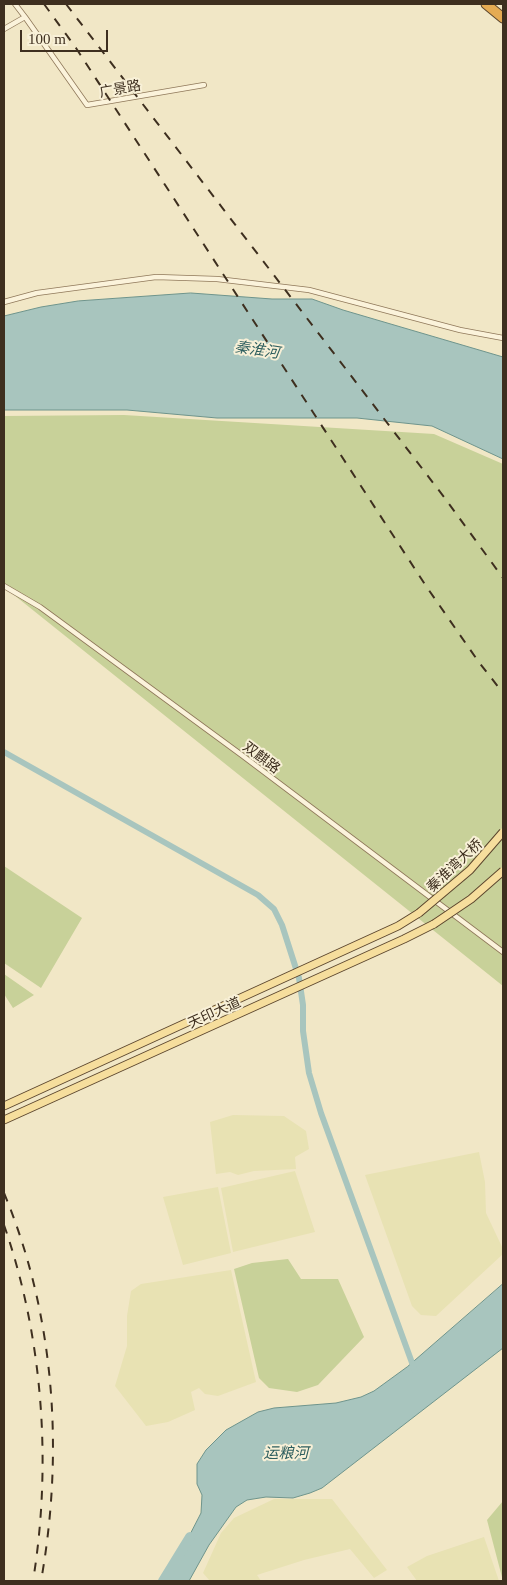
<!DOCTYPE html>
<meta charset="utf-8">
<style>
body{margin:0}
#map{position:relative;width:507px;height:1585px;overflow:hidden;background:#f1e7c6;font-family:Georgia,serif}
canvas{display:block}
.frame{position:absolute;inset:0;border:5px solid #3e2f1f;pointer-events:none}
.scale{position:absolute;left:20px;top:30px;width:88px;height:22px;box-sizing:border-box;border:2px solid #3e2f1f;border-top:0;padding-left:6px;font-size:15px;line-height:18px;white-space:nowrap;color:#3e2f1f;-webkit-text-stroke:4px #f8f0d7;paint-order:stroke}
</style>
<div id="map">
<canvas width="507" height="1585"></canvas>
<div class="frame"></div>
<div class="scale">100 m</div>
</div>
<script>
const g = document.querySelector('canvas').getContext('2d');
g.lineJoin = 'round';
function fillPath(path, color) { g.fillStyle = color; g.fill(path, 'evenodd'); }
function strokePath(path, color, width, dash) { g.strokeStyle = color; g.lineWidth = width; g.lineCap = dash ? 'butt' : 'round'; g.setLineDash(dash || []); g.stroke(path); }
function drawText(font, color, halo, rows, align = 'center') {
  g.font = font + ' Georgia,"Noto Sans SC",serif'; g.lineWidth = 4; g.setLineDash([]); g.textBaseline = 'middle'; g.strokeStyle = halo; g.fillStyle = color; for (const [text, x, y, turn = 0] of rows) {
    g.save(); g.translate(x, y); g.rotate((+turn || 0) * Math.PI / 180); g.textAlign = isNaN(turn) ? turn : align; if (halo) g.strokeText(text, 0, 0); g.fillText(text, 0, 0); g.restore();
  }
}
const farmland = new Path2D(`
 M233,1115L284,1116L306,1131L309,1149L295,1157L296,1169L254,1171L238,1175L230,1172L216,1174L210,1122Z
 M479,1152L485,1182L486,1213L503,1249V1254L436,1316L421,1315L412,1306L365,1175Z
 M295,1171L315,1232L233,1252L221,1188Z
 M218,1187L231,1253L183,1265L163,1197Z
 M231,1270L256,1382L218,1396L205,1394L199,1388L191,1392L195,1410L168,1422L146,1426L115,1386L127,1346V1316L131,1291L141,1284Z
 M274,1499H332L387,1570L374,1578L350,1549L304,1560L257,1575L261,1581H210L203,1573L221,1533L234,1518Z
 M484,1537L499,1581H417L407,1567L427,1556Z`);
const green = new Path2D(`
 M124,415L434,434L503,464V986L4,587V416Z
 M4,866L82,918L41,988L4,963Z
 M4,974L34,995L13,1008L4,994Z
 M288,1259L301,1279H338L364,1337L318,1385L297,1392L269,1388L259,1378L234,1269L252,1263Z
 M503,1501V1581L487,1520Z`);
const water = new Path2D(`
 M191,293L272,299H312L343,310L503,357V459L432,426L357,418H217L127,410H4V316L41,307L78,301Z
 M503,1284V1348L322,1488L310,1493L293,1498L266,1497L247,1500L236,1507L209,1545L189,1581H166L201,1513L202,1495L197,1484V1464L206,1450L226,1430L258,1412L274,1408L336,1403L361,1397L374,1391L407,1367Z`);
const canal = new Path2D(`
 M4,752L258,895L274,909L282,925L299,978L303,1005V1031L309,1073L321,1113L415,1371`);
const river = new Path2D(`
 M163,1581L190,1537`);
const minor = new Path2D(`
 M25,17L87,105L204,85
 M4,29L25,17L15,4
 M4,302L37,293L156,277L217,279L309,290L460,330L503,338
 M4,586L40,607L243,756L503,952`);
const primary = new Path2D(`
 M4,1106L398,926L419,913
 M4,1120L404,939L434,924`);
const motorway = new Path2D(`
 M486,4L503,18`);
const rail = new Path2D(`
 M44,4L76,48L426,586L478,661L503,693
 M66,4L444,497L503,578
 M4,1193C55,1315 64,1452 41,1581
 M4,1225C43,1337 52,1464 33,1581`);
const primaryBridge = new Path2D(`
 M419,913L470,870L503,832
 M434,924L471,899L503,871`);
const streetNames = [
 ["广景路",120,88,-10],
 ["双麒路",262,757,37],
 ["秦淮湾大桥",454,865,-43],
 ["天印大道",214,1012,-24]
];
const waterNames = [
 ["秦淮河",257,349,8],
 ["运粮河",286,1452]
];
fillPath(farmland, '#e8e2b3');
fillPath(green, '#c8d199');
fillPath(water, '#a8c5be');
strokePath(water, '#6e948c', 1);
strokePath(canal, '#a8c5be', 6);
strokePath(river, '#a8c5be', 10);
strokePath(minor, '#8f785a', 6);
strokePath(primary, '#5c462e', 9);
strokePath(motorway, '#5c462e', 11);
strokePath(minor, '#fbf3db', 4.5);
strokePath(primary, '#f6de9d', 7);
strokePath(motorway, '#e5ab53', 9);
strokePath(rail, '#3e2f1f', 2, [9, 9]);
strokePath(primaryBridge, '#5c462e', 9, []);
strokePath(primaryBridge, '#f6de9d', 7);
drawText('14px', '#3e2f1f', '#f8f0d7', streetNames);
drawText('italic 15px', '#2d5e5e', '#f8f0d7', waterNames);
</script>
